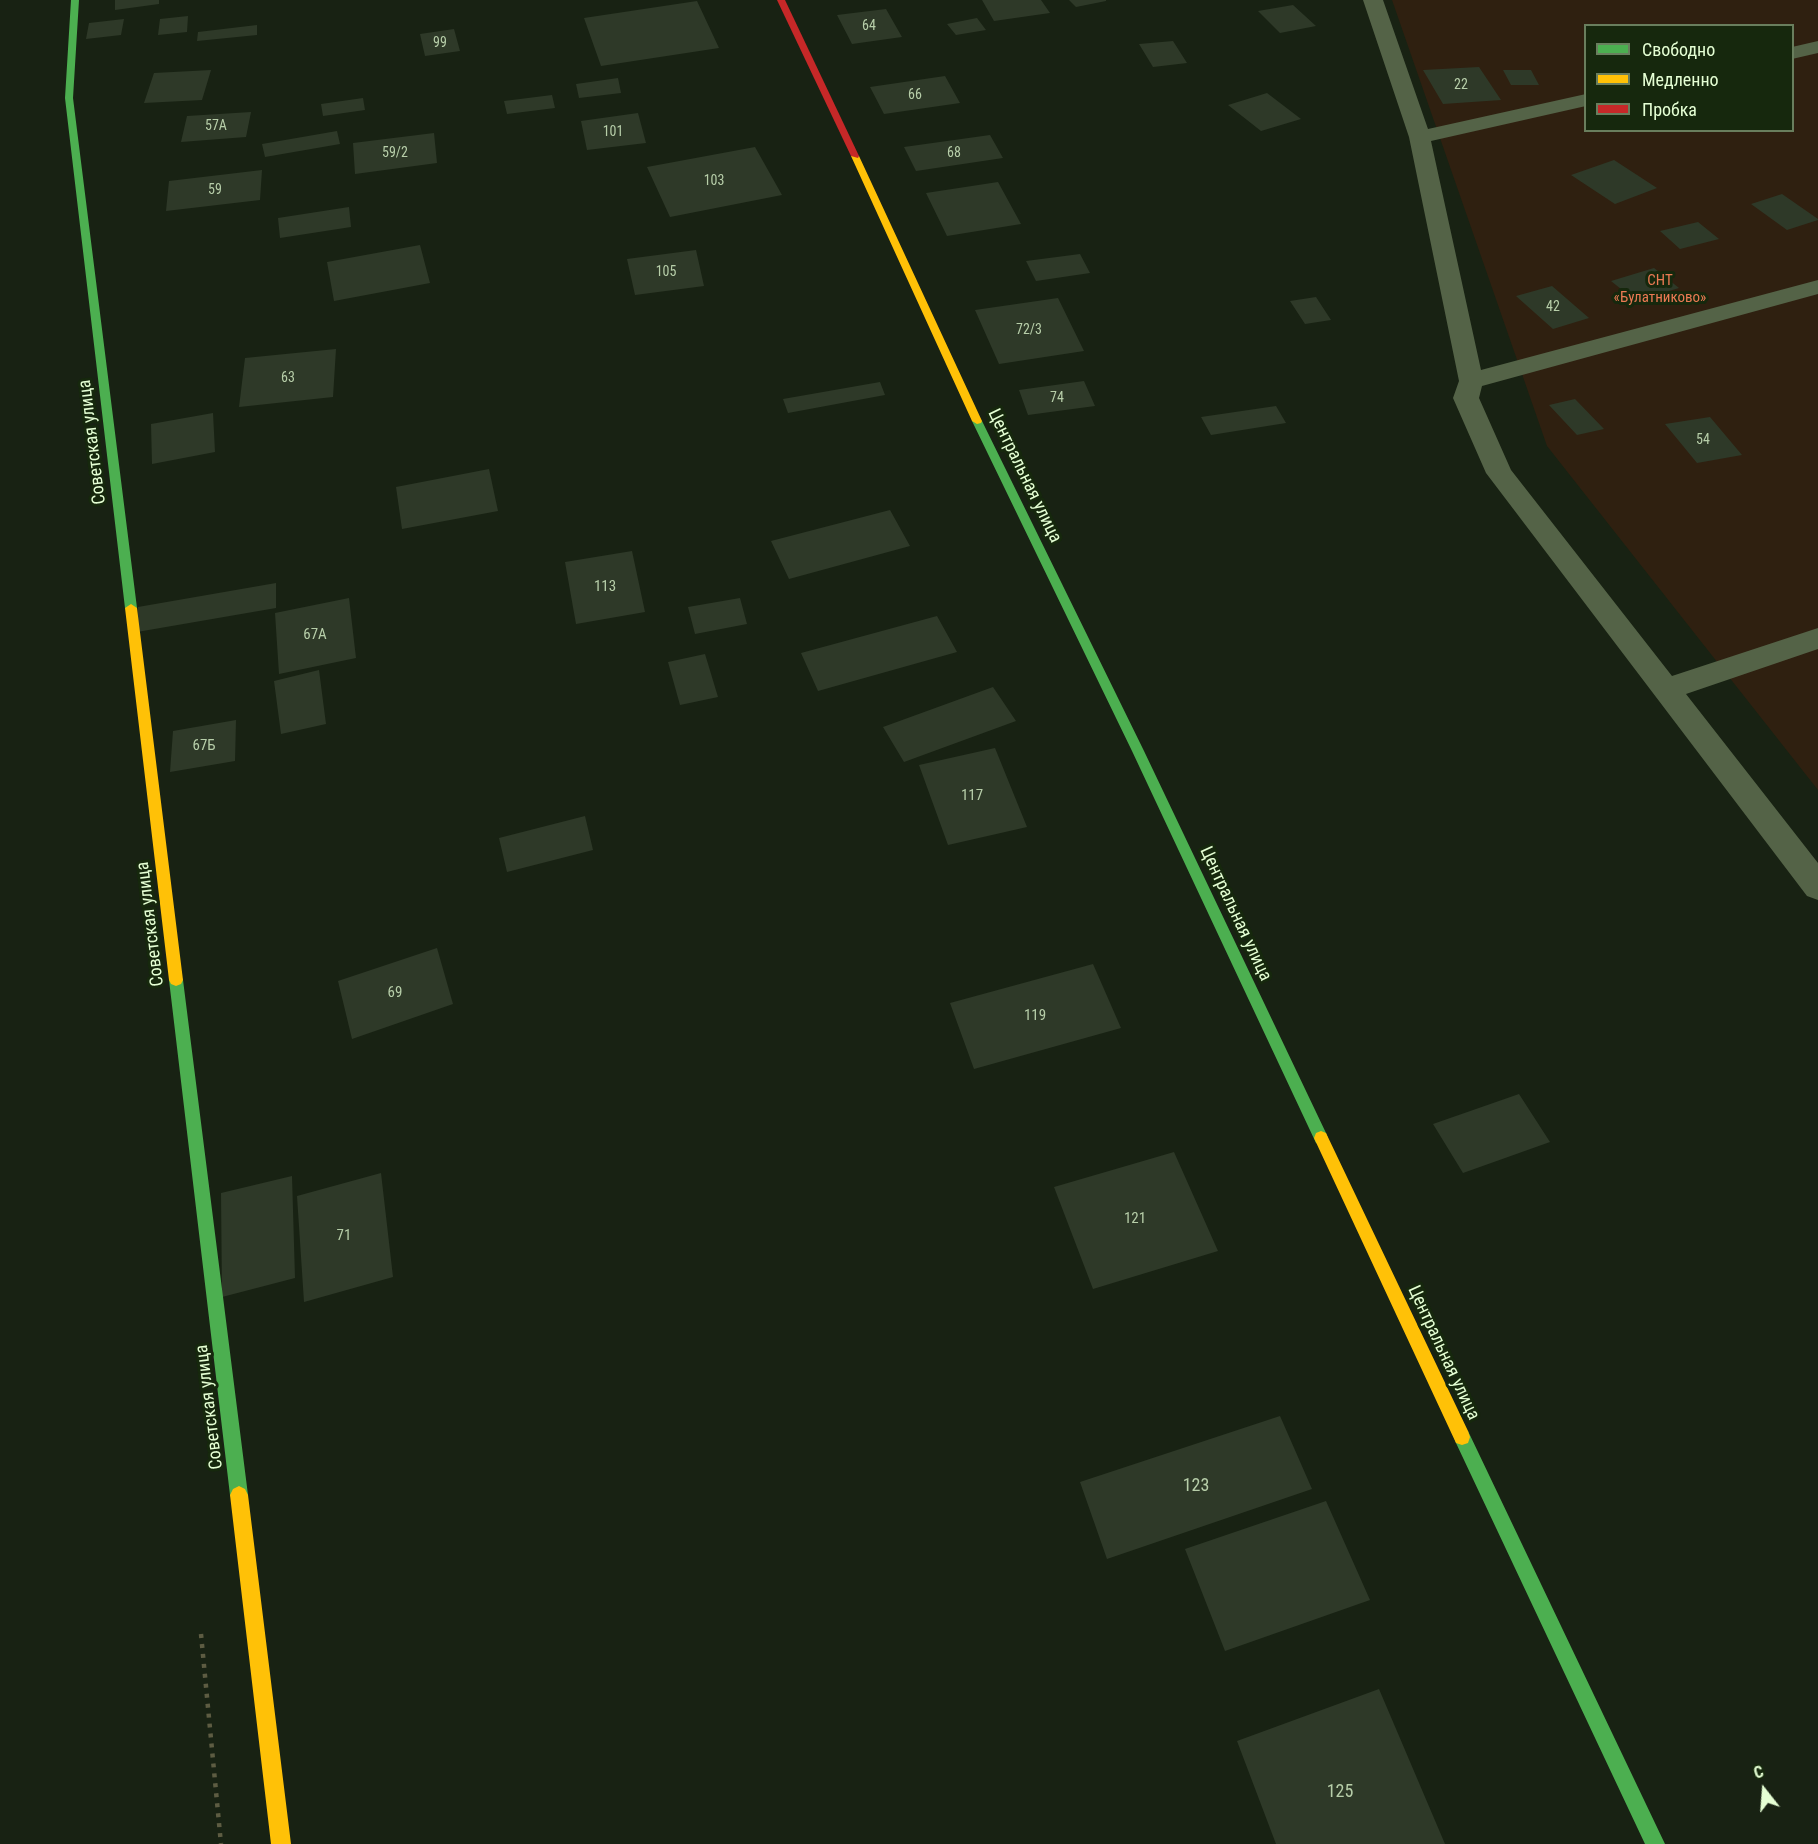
<!DOCTYPE html>
<meta charset="utf-8">
<style>
body{margin:0}
#map{position:relative;width:1818px;height:1844px;overflow:hidden;background:#182213;font-family:"Roboto Condensed",sans-serif}
canvas{display:block}
.legend{position:absolute;left:1584px;top:24px;width:210px;height:108px;box-sizing:border-box;background:#16280d;border:2px solid #697e5d;margin:0;padding:8px 10px;list-style:none;font-size:18px;color:#e5ffd4}
.legend li{display:flex;align-items:center;gap:12px;height:30px}
.legend b{width:30px;border:2px solid #697e5d}
.north{position:absolute;left:1734px;top:1760px;width:60px;height:60px;-webkit-text-stroke:4px #16280d;paint-order:stroke;rotate:343deg;font-size:16px;font-weight:700;line-height:24px;text-align:center;color:#e5ffd4}
.north::after{content:'';display:block;margin:auto;width:21px;height:27px;background:#e5ffd4;clip-path:polygon(50% 0,100% 100%,50% 72%,0 100%)}
</style>
<div id="map">
<canvas width="1818" height="1844"></canvas>
<ul class="legend">
<li><b style="height:8px;background:#4caf50"></b>Свободно</li>
<li><b style="height:8px;background:#ffc107"></b>Медленно</li>
<li><b style="height:8px;background:#c62828"></b>Пробка</li>
</ul>
<div class="north">С</div>
</div>
<script>
const g = document.querySelector('canvas').getContext('2d');
g.lineJoin = 'round';
function fillPath(path, color) { g.fillStyle = color; g.fill(path, 'evenodd'); }
function strokePath(path, color, width, dash) { g.strokeStyle = color; g.lineWidth = width; g.lineCap = dash ? 'butt' : 'round'; g.setLineDash(dash || []); g.stroke(path); }
function drawText(font, color, halo, rows, align = 'center') {
  g.font = font + ' "Roboto Condensed",sans-serif'; g.lineWidth = 6; g.setLineDash([]); g.textBaseline = 'middle'; g.strokeStyle = halo; g.fillStyle = color; for (const [text, x, y, turn = 0] of rows) {
    g.save(); g.translate(x, y); g.rotate((+turn || 0) * Math.PI / 180); g.textAlign = isNaN(turn) ? turn : align; if (halo) g.strokeText(text, 0, 0); g.fillText(text, 0, 0); g.restore();
  }
}
const green = new Path2D(`
 M1392,0H1818V790L1547,446ZM1586,26H1792V130H1586Z`);
const building = new Path2D(`
 M115,0H159V4L115,10Z
 M982,0H1041L1050,13L994,21Z
 M1069,0H1106V1L1076,7Z
 M697,1L719,48L601,66L584,18Z
 M1293,5L1316,26L1280,33L1258,11Z
 M886,9L902,37L852,44L837,15Z
 M188,16L187,32L158,35L160,19Z
 M977,18L986,30L956,35L947,24Z
 M124,19L121,35L86,39L89,23Z
 M257,25V35L197,41L198,32Z
 M454,29L460,51L425,56L420,34Z
 M1173,41L1187,63L1153,67L1139,44Z
 M1479,67L1501,100L1443,104L1423,70Z
 M211,70L202,100L144,103L154,73Z
 M1503,70H1531L1539,85H1511Z
 M945,76L960,103L884,114L870,87Z
 M618,78L621,93L579,98L576,84Z
 M1267,93L1301,119L1261,131L1228,105Z
 M552,95L555,108L507,114L504,101Z
 M363,98L365,110L323,116L321,104Z
 M251,112L246,137L181,142L187,116Z
 M638,113L646,143L587,150L581,121Z
 M337,131L340,144L265,157L262,144Z
 M434,133L437,163L355,174L353,143Z
 M990,135L1003,158L916,171L904,147Z
 M755,147L782,195L670,217L647,167Z
 M1614,160L1657,188L1615,204L1571,175Z
 M262,170L260,200L166,211L169,181Z
 M998,182L1021,224L947,236L926,193Z
 M1782,194L1818,219V220L1787,230L1751,204Z
 M349,207L351,227L280,238L278,218Z
 M1698,222L1719,239L1680,249L1660,231Z
 M420,245L430,283L334,301L327,262Z
 M696,250L704,286L635,295L627,259Z
 M1080,254L1090,273L1036,281L1026,261Z
 M1654,268L1679,288L1636,301L1611,281Z
 M1552,286L1589,318L1553,329L1516,296Z
 M1316,297L1331,320L1305,324L1290,301Z
 M1058,298L1084,351L999,364L975,310Z
 M336,349L333,397L239,407L245,358Z
 M1084,381L1095,406L1028,415L1019,390Z
 M880,382L885,395L788,413L783,399Z
 M1575,399L1604,429L1577,435L1549,405Z
 M1276,406L1286,423L1211,435L1201,417Z
 M213,413L215,452L152,464L151,424Z
 M1710,417L1742,455L1697,463L1665,424Z
 M489,469L498,511L402,529L396,487Z
 M890,510L910,546L789,579L771,541Z
 M632,551L645,612L576,624L565,562Z
 M276,583V608L137,632L138,607Z
 M349,598L356,658L279,674L275,613Z
 M740,598L747,624L695,634L688,607Z
 M937,616L957,652L818,691L801,653Z
 M705,654L718,697L680,705L668,662Z
 M319,670L326,724L281,734L274,681Z
 M993,687L1016,721L904,762L883,727Z
 M236,720L235,761L170,772L173,731Z
 M995,748L1027,827L948,845L919,765Z
 M585,816L593,850L507,872L499,838Z
 M437,948L453,1004L352,1039L338,981Z
 M1093,964L1121,1028L974,1069L950,1003Z
 M1519,1094L1550,1142L1463,1173L1433,1124Z
 M1174,1152L1218,1251L1093,1289L1054,1187Z
 M381,1173L393,1277L304,1302L297,1196Z
 M292,1176L295,1278L222,1297L221,1193Z
 M1280,1416L1312,1489L1107,1559L1080,1482Z
 M1326,1501L1370,1600L1225,1651L1185,1549Z
 M1379,1689L1445,1844H1276L1237,1741Z`);
const path = new Path2D(`
 M201,1634L221,1844`);
const street = new Path2D(`
 M1363,0H1383L1428,129L1586,94V106L1431,141L1481,370L1818,280V294L1482,386L1479,398L1511,470L1672,676L1818,628V649L1686,694L1818,863V900L1807,896L1486,473L1453,398L1459,381L1409,137Z
 M1818,41V53L1792,59V47Z`);
const fast = new Path2D(`
 M71,0H79L73,98L137,608L131,612L125,608L65,98Z
 M977,418L982,421L1144,751L1326,1133L1328,1138L1326,1143L1321,1145L1316,1143L1132,751L972,421Z
 M176,974L181,976L183,980L248,1495L245,1501L239,1504L233,1501L230,1495L169,980L171,976Z
 M1462,1429L1468,1431L1665,1844H1645L1456,1443L1454,1437L1456,1431Z`);
const slow = new Path2D(`
 M852,154L859,156L982,421L981,423L977,424L972,421L851,156Z
 M131,604L137,608L183,980L181,984L176,986L171,984L169,980L125,608Z
 M1321,1131L1326,1133L1468,1431L1470,1437L1468,1443L1462,1445L1456,1443L1314,1138L1316,1133Z
 M239,1486L245,1489L248,1495L291,1844H271L230,1495L233,1489Z`);
const jam = new Path2D(`
 M777,0H785L859,156L858,158L851,156Z`);
const farNumbernames = [
 ["64",869,26],
 ["99",440,43],
 ["22",1461,85],
 ["66",915,95],
 ["57А",216,126],
 ["101",613,132],
 ["59/2",395,153],
 ["68",954,153],
 ["103",714,181],
 ["59",215,190],
 ["105",666,272],
 ["42",1553,307],
 ["72/3",1029,330],
 ["63",288,378],
 ["74",1057,398],
 ["54",1703,440]
];
const farParknames = [
 ["СНТ",1660,281],
 ["«Булатниково»",1660,298]
];
const numberNames = [
 ["113",605,587],
 ["67А",315,635],
 ["67Б",204,746],
 ["117",972,796],
 ["69",395,993],
 ["119",1035,1016],
 ["121",1135,1219],
 ["71",344,1236]
];
const streetNames = [
 ["Советская улица",93,442,-97],
 ["Центральная улица",1024,476,64],
 ["Центральная улица",1235,914,65],
 ["Советская улица",151,924,-97],
 ["Центральная улица",1443,1353,65],
 ["Советская улица",210,1407,-97]
];
const nearNumbernames = [
 ["123",1196,1486],
 ["125",1340,1792]
];
fillPath(green, '#2f2010');
fillPath(building, '#2e3928');
strokePath(path, '#5d5c42', 4.5, [4, 6]);
fillPath(street, '#546347');
fillPath(fast, '#4caf50');
fillPath(slow, '#ffc107');
fillPath(jam, '#c62828');
drawText('14px', '#b7cea9', null, farNumbernames);
drawText('15px', '#eb7a54', '#16280d', farParknames);
drawText('15px', '#b7cea9', null, numberNames);
drawText('18px', '#e5ffd4', '#16280d', streetNames);
drawText('18px', '#b7cea9', null, nearNumbernames);
</script>
